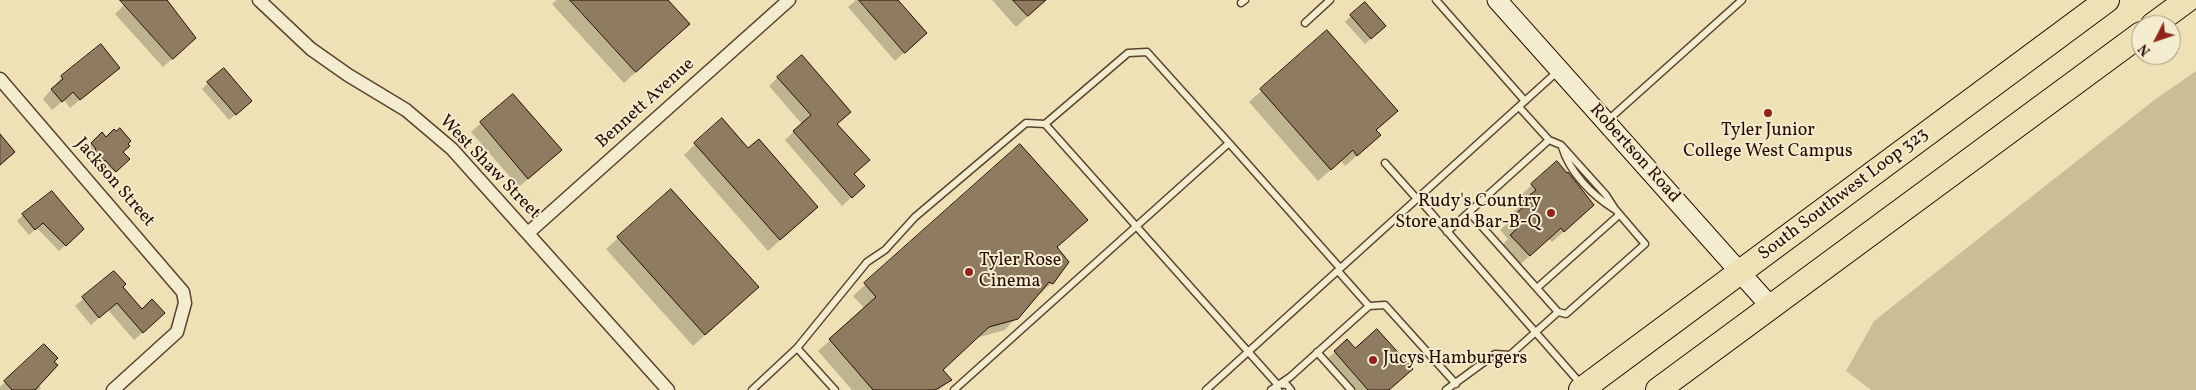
<!DOCTYPE html>
<style>
body{margin:0}
#map{position:relative;width:2196px;height:390px;overflow:hidden;background:#eee1b5;font-family:Vollkorn,serif}
canvas{display:block}
.north{position:absolute;left:2131px;top:15px;width:50px;height:50px;box-sizing:border-box;background:#f4eccf;border:1px solid #a3937e;border-radius:50%;rotate:229deg;font-size:14px;font-weight:700;line-height:20px;text-align:center;color:#290d04}
.north::after{content:'';display:block;margin:auto;width:18px;height:22px;background:#8f2418;clip-path:polygon(50% 0,100% 100%,50% 72%,0 100%)}
</style>
<div id="map">
<canvas width="2196" height="390"></canvas>
<div class="north">N</div>
</div>
<script>
const g = document.querySelector('canvas').getContext('2d');
g.lineJoin = 'round';
function fillPath(path, color) { g.fillStyle = color; g.fill(path, 'evenodd'); }
function strokePath(path, color, width, dash) { g.strokeStyle = color; g.lineWidth = width; g.lineCap = dash ? 'butt' : 'round'; g.setLineDash(dash || []); g.stroke(path); }
function drawText(font, color, halo, rows, align = 'center') {
  g.font = font + ' Vollkorn,serif'; g.lineWidth = 4; g.setLineDash([]); g.textBaseline = 'middle'; g.strokeStyle = halo; g.fillStyle = color; for (const [text, x, y, turn = 0] of rows) {
    g.save(); g.translate(x, y); g.rotate((+turn || 0) * Math.PI / 180); g.textAlign = isNaN(turn) ? turn : align; if (halo) g.strokeText(text, 0, 0); g.fillText(text, 0, 0); g.restore();
  }
}
const green = new Path2D(`
 M2196,71V390H1871L1846,371L1874,321L2153,101Z`);
const shadow = new Path2D(`
 M129,0H164L186,47L163,67L115,14Z
 M557,0H666L676,35L624,83L552,4Z
 M856,0H896L916,42L895,61L848,7Z
 M992,0H1046L1016,27Z
 M1351,16L1378,32L1365,44L1345,22Z
 M1327,32L1375,130L1368,146L1345,166L1341,161L1318,181L1249,102Z
 M118,68L70,108L64,100L52,110L43,99L62,77Z
 M778,77L849,112L836,125L853,175L854,195L842,206L785,140L802,124L769,86Z
 M208,83L245,107L229,120L202,89Z
 M513,95L551,159L519,187L471,132Z
 M102,134L106,139L126,144L122,152V165L109,177L98,165L96,167L88,159L91,156L85,150Z
 M695,144L805,218L768,251L684,155Z
 M1020,145L1056,247L1052,283L1040,294L1038,293L1005,330L976,338L942,370L950,379L939,390H852L818,351L865,309L853,296Z
 M1532,185L1581,216L1552,242L1549,239L1517,267L1500,247L1508,239L1500,230L1511,220L1508,217L1525,201L1520,196Z
 M671,191L745,298L693,346L606,249Z
 M23,215L83,229L59,251L37,228L29,235L17,221Z
 M114,272L122,287L141,310L156,321L134,340L108,310L91,325L75,306Z
 M1347,341L1355,350L1389,390H1352L1325,361Z
 M44,346L38,385L41,388L39,390H0V387Z`);
const building = new Path2D(`
 M120,0H167L196,38L173,59Z
 M570,0H668L690,24L636,72Z
 M859,0H898L927,33L905,53Z
 M1013,0H1046L1028,16Z
 M1365,2L1386,26L1371,39L1350,15Z
 M1327,30L1398,111L1376,130L1381,135L1357,156L1353,150L1331,170L1260,89Z
 M101,44L120,68L80,100L73,92L62,102L51,89L63,79L61,76Z
 M802,55L851,112L837,124L870,160L854,174L865,186L852,198L793,131L811,115L777,77Z
 M224,68L252,101L236,115L207,82Z
 M513,94L562,150L528,179L480,122Z
 M722,118L748,148L759,139L818,207L780,240L694,143Z
 M120,128L131,141L128,144L130,146L123,152L130,159L116,172L105,160L102,162L93,152L96,149L91,143L102,132L106,137L114,129L116,131Z
 M0,134L15,152L0,165Z
 M1020,144L1088,220L1057,247L1069,262L1053,284L1049,282L1018,319L989,327L943,370L952,380L935,390H873L829,339L876,297L864,283Z
 M1557,161L1567,173L1568,172L1594,205L1564,232L1561,228L1530,256L1510,235L1519,227L1511,218L1522,208L1519,204L1536,190L1531,184Z
 M671,189L759,287L705,335L617,237Z
 M52,191L84,229L66,246L43,223L35,230L22,214Z
 M114,271L126,284L123,287L142,309L152,299L165,313L143,333L117,303L99,318L82,297Z
 M1377,329L1413,369L1389,390H1368L1334,351L1347,339L1355,348Z
 M44,344L58,358L54,362L58,365L35,390H12L4,381Z`);
const lane = new Path2D(`
 M1436,0L1525,101
 M1241,3L1245,0
 M1305,23L1330,0
 M1519,107L1549,140L1561,145L1606,195L1615,209L1645,244L1566,314L1558,312L1469,212L1549,140
 M1607,121L1742,0
 M1045,124L1128,53L1147,52L1229,143
 M1562,147C1570,173 1592,195 1614,209
 M1385,163L1417,199
 M1418,198L1580,383
 M1447,232L1469,212
 M1537,288L1619,215
 M1369,306L1385,305L1456,384
 M797,348L835,390
 M1317,352L1351,390
 M752,390L797,348L867,262L885,250L915,217L1026,123L1045,124L1277,384
 M954,390L1229,143L1340,268
 M1206,390L1558,71
 M1271,390L1290,377L1369,306L1338,271
 M1278,390L1277,384L1287,385L1291,390
 M1446,390L1495,354L1510,355L1558,312`);
const street = new Path2D(`
 M259,0L311,49L348,75L406,110L452,149L668,390
 M0,79L183,292L185,303L177,332L113,390
 M528,233L789,0`);
const secondary = new Path2D(`
 M1497,0L1771,307`);
const highway = new Path2D(`
 M2153,25L2187,0
 M1581,390L2107,0
 M1658,390L2141,34`);
const markers = [
 [1768,113,5,"#8f2418"],
 [1551,213,5,"#8f2418"],
 [969,272,5,"#8f2418"],
 [1373,360,5,"#8f2418"]
];
const streetNames = [
 ["Bennett Avenue",646,104,-42],
 ["Robertson Road",1634,154,48],
 ["West Shaw Street",489,168,46],
 ["Jackson Street",114,183,49],
 ["South Southwest Loop 323",1844,195,-37]
];
const poiNames = [
 ["Tyler Junior",1768,132,"center"],
 ["College West Campus",1768,153,"center"],
 ["Rudy's Country",1541,203,"right"],
 ["Store and Bar-B-Q",1541,224,"right"],
 ["Tyler Rose",979,262],
 ["Cinema",979,283],
 ["Jucys Hamburgers",1383,360]
];
fillPath(green, '#cdbd97');
fillPath(shadow, '#0003');
fillPath(building, '#8f7b60');
strokePath(building, '#290d04', 1);
strokePath(lane, '#5a4230', 9);
strokePath(street, '#5a4230', 15);
strokePath(secondary, '#290d04', 21);
strokePath(highway, '#290d04', 26);
strokePath(lane, '#f4eccf', 6);
strokePath(street, '#f4eccf', 12);
strokePath(secondary, '#f4eccf', 19);
strokePath(highway, '#eee1b5', 24);
for (const [x, y, r, color] of markers) { const dot = new Path2D(); dot.arc(x, y, r, 0, 2 * Math.PI); g.fillStyle = color; g.fill(dot); strokePath(dot, '#f4eccf', 2); }
drawText('18px', '#290d04', '#f4eccf', streetNames);
drawText('18px', '#290d04', '#f4eccf', poiNames, 'left');
</script>
